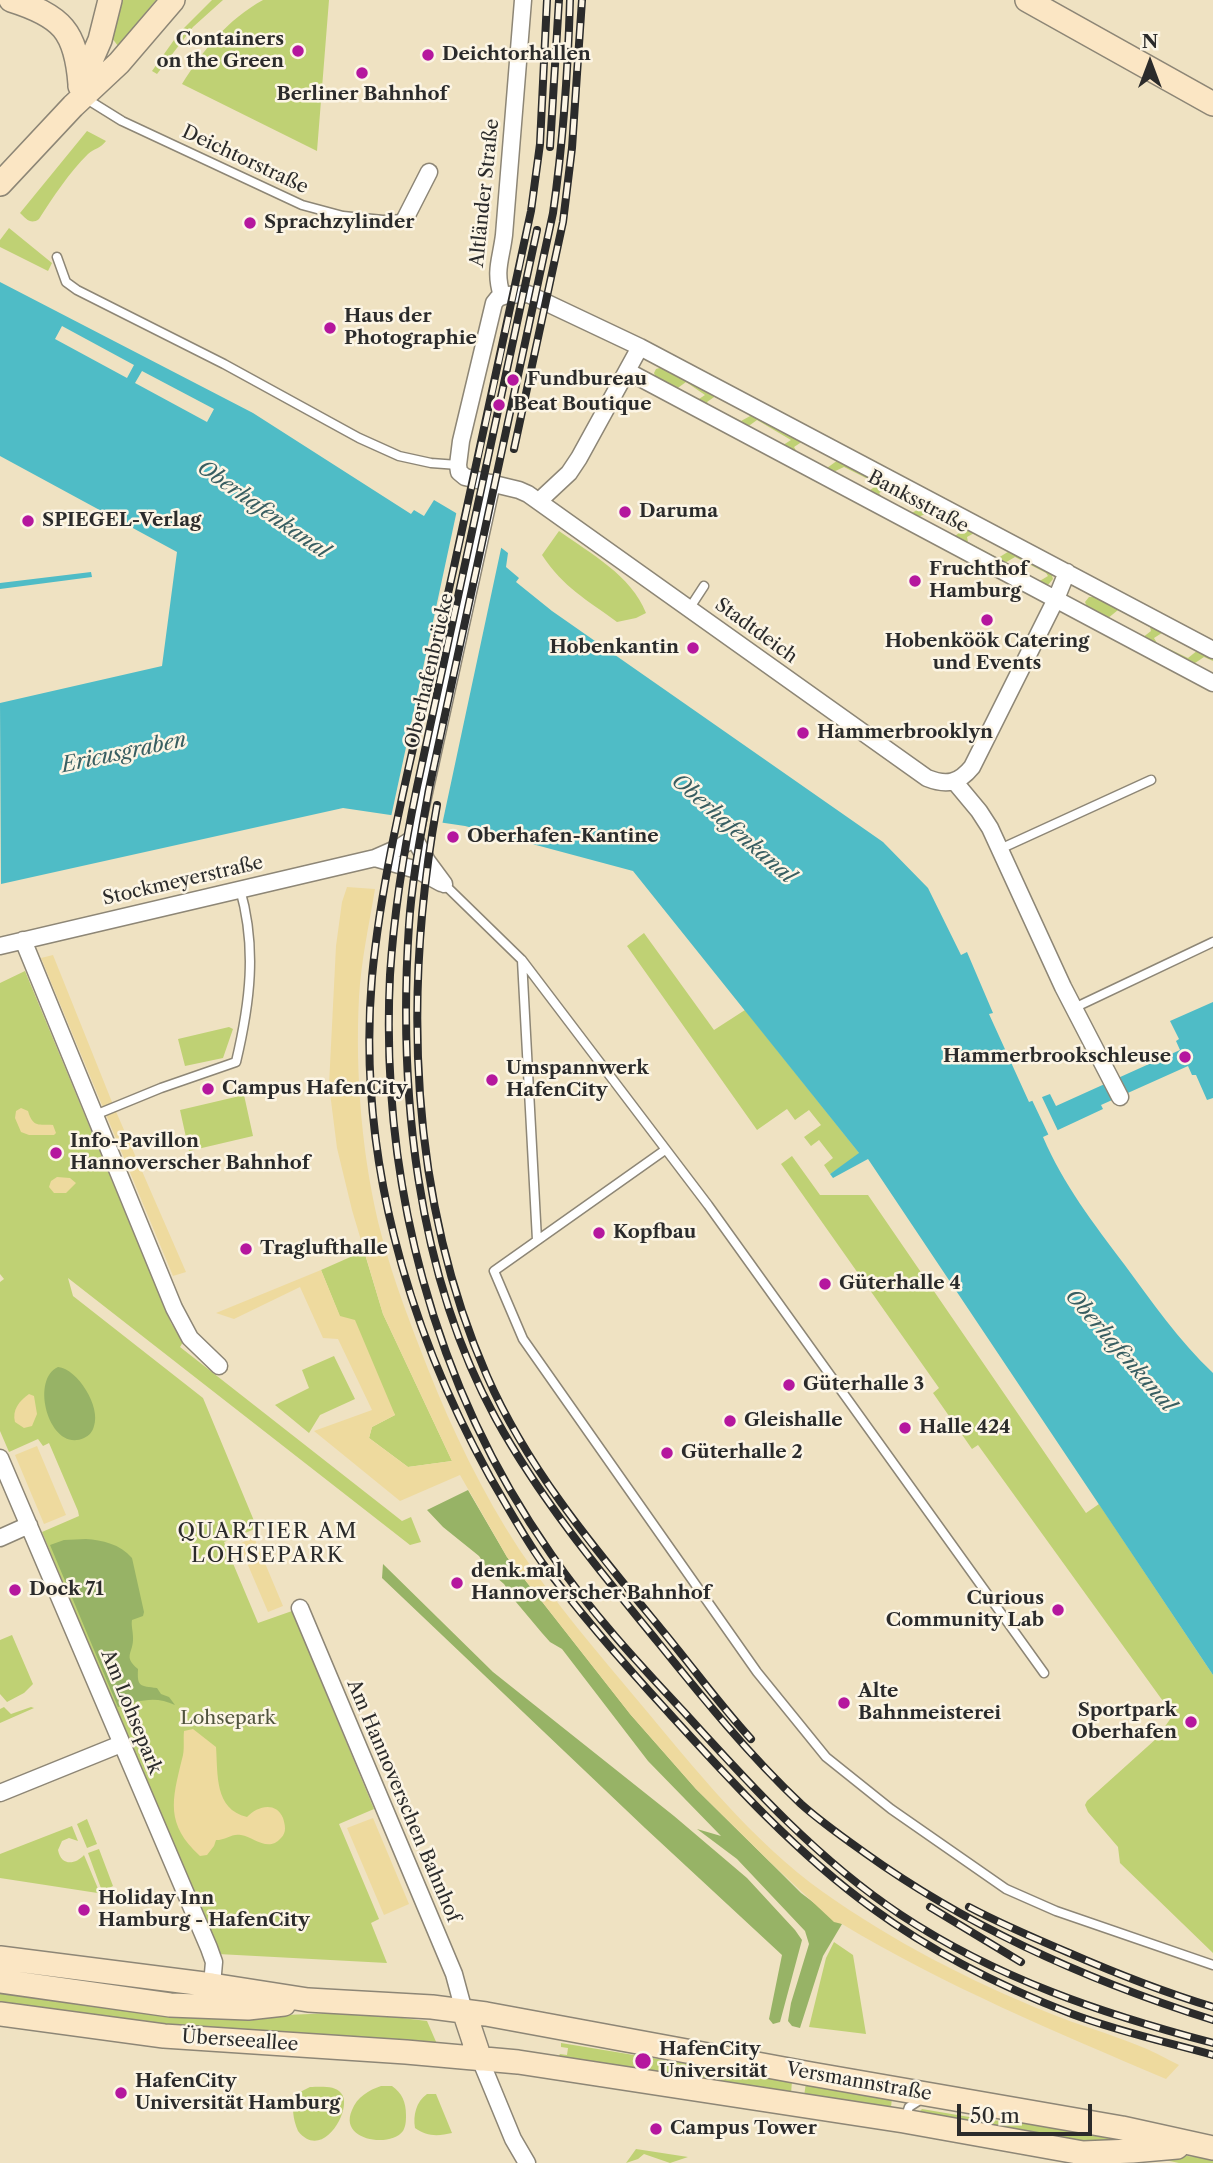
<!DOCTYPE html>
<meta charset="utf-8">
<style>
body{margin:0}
#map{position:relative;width:1213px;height:2163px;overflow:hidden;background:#efe2c2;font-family:"Libre Caslon Text",serif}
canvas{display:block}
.north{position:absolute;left:1115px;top:28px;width:70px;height:70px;-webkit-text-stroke:5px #fcf5e5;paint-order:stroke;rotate:0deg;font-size:19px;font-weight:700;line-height:28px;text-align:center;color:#2b2b2b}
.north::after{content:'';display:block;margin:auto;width:24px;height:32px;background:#2b2b2b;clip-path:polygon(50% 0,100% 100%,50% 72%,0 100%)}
.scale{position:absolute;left:957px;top:2104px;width:135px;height:32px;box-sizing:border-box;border:4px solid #2b2b2b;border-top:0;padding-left:9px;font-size:21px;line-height:24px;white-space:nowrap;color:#2b2b2b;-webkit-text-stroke:5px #fcf5e5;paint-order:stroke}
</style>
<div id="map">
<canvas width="1213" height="2163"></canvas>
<div class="north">N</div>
<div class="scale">50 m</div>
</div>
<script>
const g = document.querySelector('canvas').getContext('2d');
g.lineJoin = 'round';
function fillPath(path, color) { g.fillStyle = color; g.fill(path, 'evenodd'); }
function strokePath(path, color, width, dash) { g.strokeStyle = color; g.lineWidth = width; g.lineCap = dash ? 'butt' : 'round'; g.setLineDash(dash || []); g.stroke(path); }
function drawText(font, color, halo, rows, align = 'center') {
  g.font = font + ' "Libre Caslon Text",serif'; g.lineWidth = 5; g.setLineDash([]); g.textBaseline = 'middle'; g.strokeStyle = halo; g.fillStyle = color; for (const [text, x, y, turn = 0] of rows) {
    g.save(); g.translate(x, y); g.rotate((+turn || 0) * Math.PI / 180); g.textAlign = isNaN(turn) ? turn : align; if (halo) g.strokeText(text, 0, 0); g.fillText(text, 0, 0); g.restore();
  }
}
const green = new Path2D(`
 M120,0H156L118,46L112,38Z
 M212,0H223L193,27L157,74L152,71L179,33Z
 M263,0H329L317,151L182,84C204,49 227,20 263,0Z
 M87,131L106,141C100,149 95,148 88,154C69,173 53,197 39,219C31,225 26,219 20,213Z
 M9,228L52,263L48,271L0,247V240Z
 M663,367L717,395L707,402L709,405L741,421L752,415L803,441L794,447L797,452L827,468L838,460L890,487L879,493L882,497L912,513L925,505L976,532L967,537L968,542L998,558L1011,550L1051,572L1053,579L1048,585L1043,586L1038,582L1048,576L1046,573L1015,557L1003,564L952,538L962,531L960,527L930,512L916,518L867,492L876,486L874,482L844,467L831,473L780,447L791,440L757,420L746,428L696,401L705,395L686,382L675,390L656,379L654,373L656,369Z
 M559,531C591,554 631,575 646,613L636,618L617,622C586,599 564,588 542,555Z
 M1089,597H1095L1165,631L1154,638L1157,643L1188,658L1198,650L1213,658V661L1204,657L1192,665L1142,638L1151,631L1150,627L1118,610L1107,619L1088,609L1085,602Z
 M644,933L714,1030L745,1010L860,1154L830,1174L824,1165L833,1158L819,1140L811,1146L804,1137L821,1125L809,1110L795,1120L787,1109L757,1130L627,946Z
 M25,971L171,1323L183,1342L180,1347L402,1521L411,1517L421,1542L410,1545L68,1278L73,1296L203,1398L257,1528L224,1542L258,1623L292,1611L374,1809L339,1824L379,1919L371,1923L387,1963L218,1954L42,1532L79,1516L78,1511L49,1443L43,1446L38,1439L9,1452L0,1431V1282L4,1279L0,1274V983Z
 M229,1027L233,1029L223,1058L185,1066L178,1039Z
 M244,1095L253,1136L189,1151L180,1110Z
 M792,1156L820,1195H868L1086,1513L1099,1504L1213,1675V1953L1120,1863L1118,1847L1088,1812L1085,1805L1087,1801L1157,1738L1173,1715L978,1445L972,1449L933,1393L939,1388L781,1164Z
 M364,1251L383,1314L452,1461L408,1467L369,1438L372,1427L395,1415L340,1317L321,1270Z
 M334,1356L355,1399L320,1415L309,1433L275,1405L309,1388L302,1370Z
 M12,1635L33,1684L24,1693L7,1702L0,1694V1640Z
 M4,1707L11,1714L31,1707L34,1708L0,1723V1709Z
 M87,1819L97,1844L87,1848L77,1824Z
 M72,1826L78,1841L69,1838L62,1841L58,1850C61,1866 75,1865 84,1855L99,1891L106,1893L115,1890L117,1896L0,1878V1854Z
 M99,1849L113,1886L107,1889L101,1888L99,1883L88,1853Z
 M834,1942L853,1955L866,2034L809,2027L826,1958Z
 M0,1967L186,1992L188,1995L0,1972Z
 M0,1990L259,2016L336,2013L370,2014L427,2021L437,2044L179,2027L0,2004Z
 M561,2043L792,2081L791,2094L558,2057L560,2054L567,2055L568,2048L561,2047Z
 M806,2083L892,2098L891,2107L889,2109L804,2096Z
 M381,2086H392C402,2093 406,2102 406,2115C406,2120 406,2126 403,2131C391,2148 338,2141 352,2110C357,2097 369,2090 381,2086Z
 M310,2087C319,2087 335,2085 341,2093C354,2107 323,2163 298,2131C293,2119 291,2107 296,2094Z
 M427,2094H436L452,2133C439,2136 427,2137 415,2128C413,2115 416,2102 427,2094Z
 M922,2109L987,2120L1041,2123L1138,2142L1085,2144L919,2112Z
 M636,2149L688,2157L670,2163L644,2154L638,2159L626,2163Z
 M1179,2155L1213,2159V2163H1179L1151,2157Z`);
const forest = new Path2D(`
 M58,1367C78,1369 101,1407 94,1426C93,1431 89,1436 84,1438C50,1454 29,1380 58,1367Z
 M468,1490L507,1557L631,1715L696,1789L770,1862L801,1893L842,1924L823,1956L800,2028L792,2026L788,2021L791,2003L809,1944L805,1931L737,1859L697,1829L721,1836L648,1761L562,1649L550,1642L542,1633L516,1602L504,1584L489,1571L479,1556L443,1527L427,1510Z
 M86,1539C102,1540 120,1544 132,1558L144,1612L143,1616L132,1620C131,1625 133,1631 133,1637C134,1653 122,1656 138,1669C137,1687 140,1686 157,1688L161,1694L169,1697L175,1705C155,1695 138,1701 118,1707L50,1545L64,1540Z
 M383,1564L493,1672L674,1816L747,1878L795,1930L802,1940L780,2022L773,2024L769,2019L782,1955L645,1828L382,1578Z`);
const sand = new Path2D(`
 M347,887L375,889C369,925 361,961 359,997C355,1074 362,1162 382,1237C394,1282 411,1325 428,1369C453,1432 482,1492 519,1549C555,1603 598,1653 639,1702C695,1769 752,1841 823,1892C892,1941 970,1981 1049,2013C1078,2025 1108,2033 1137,2045C1151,2050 1165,2058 1179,2065L1166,2079C1056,2032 945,1986 842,1924L834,1922L770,1862L696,1789L630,1714L507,1557L460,1475L400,1501L314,1431L372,1410L338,1339L323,1338L300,1287L234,1319L216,1313L321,1270L340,1316L355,1320L395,1415L372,1427L369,1438L408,1467L452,1461L383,1314L352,1210L337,1148L329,1085L336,946L342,902Z
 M53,955L114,1107L186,1272L173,1276L41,958Z
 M21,1108L28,1111C33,1128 39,1124 53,1125L56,1133L54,1135H29L21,1132L15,1118L16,1111Z
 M57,1177L70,1178L76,1183L66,1193H54L49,1187L51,1181Z
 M29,1394L34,1396L37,1414L32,1426L24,1428L15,1422C12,1410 19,1401 29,1394Z
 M37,1446L66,1515L44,1524L15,1455Z
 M254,1537L283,1606L268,1612L239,1544Z
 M193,1729L216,1747C218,1774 214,1809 247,1817C257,1806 276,1801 283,1818C285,1825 287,1832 281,1838C268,1853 254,1837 241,1835C232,1833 226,1840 216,1840L214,1846L207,1855L200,1856C165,1824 172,1800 182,1759C185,1750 183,1740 184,1731Z
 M373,1818L409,1904L384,1915L347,1828Z`);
const water = new Path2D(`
 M0,282L253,413L411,514L414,510L424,516L434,500L456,513L508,553L506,567L519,578L516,582L552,611L883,842L928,888L961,955L967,952L993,1013L989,1014L1029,1102L1050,1094L1056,1106L1180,1050L1176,1041L1179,1039L1170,1021L1213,1002V1098L1207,1100L1196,1075H1192L1188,1066L1101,1105L1103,1109L1043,1137C1063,1184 1094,1224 1124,1264C1152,1302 1179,1341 1213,1373V1675L868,1159L833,1178L830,1174L859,1153L633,871L465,826L343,808L1,884L0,703L162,666L177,552L0,456Z
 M91,572L92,577L0,589V583Z`);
const pier = new Path2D(`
 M62,326L134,365L127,378L55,339Z
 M142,371L214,409L207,422L135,383Z
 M457,510L502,544L442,825L391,817Z
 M1041,1095L1059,1133L1050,1138L1032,1100Z`);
const lane = new Path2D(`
 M85,98L122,121L302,205L343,216L383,220L405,219
 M57,257L66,282L77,290L224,364L359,438L399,456L431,463L458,465
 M689,609L704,586
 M1000,849L1151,780
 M444,884L522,960L708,1205L1044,1673
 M522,960L537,1240
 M1074,1008L1213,942
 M95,1115L161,1088L236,1062C250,1003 257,948 240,889
 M665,1150L494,1271L523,1339L757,1672L826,1757L891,1809L1006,1889L1056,1911L1213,1965
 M905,2119L909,2107L923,2098`);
const street = new Path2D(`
 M405,219L429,172
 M502,296C494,270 501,260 504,235L523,0
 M627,371L1213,683
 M539,501L569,473L579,458L640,347
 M1067,572L1056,599L972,767C959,783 947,786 927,778L528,494L519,490L465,477L459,472L458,465L461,441L494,303L498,298L507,295L528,294L640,347L1213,650
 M954,781L979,811L990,828L1063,987L1120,1097
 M375,858L417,870L441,883
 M444,884L427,861L414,838L492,483
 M23,940L174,1308L190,1338L219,1366
 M0,946L375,858L400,847L414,838
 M0,1458L209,1948L214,1962L212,1985
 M0,1538L29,1525
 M300,1608L454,1974L464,2011
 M0,1793L121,1744
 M480,2059L513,2139L527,2163`);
const secondary = new Path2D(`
 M11,0C62,16 76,31 80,84
 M1027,0L1213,104
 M80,86L100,40L110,0
 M0,184L73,106L119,63L173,0
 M0,1958L212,1985L308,2000L432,2007L486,2014L811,2074L1122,2128L1213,2148
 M0,1981L170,2005L248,2008L284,2004
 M464,2011L480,2059
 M0,2014L164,2036L406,2052L518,2062L904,2121L1083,2153L1132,2151L1177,2147`);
const rail = new Path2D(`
 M547,0L540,144L531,211C499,363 466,514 432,665C409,768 382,872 372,977C357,1152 406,1325 490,1477C507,1506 524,1537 543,1564C582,1616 624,1664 668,1712C731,1781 795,1852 872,1908C932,1952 1002,1987 1072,2014C1117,2031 1166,2042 1213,2055
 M570,0C568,71 563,143 553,213L429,789C421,834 412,879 409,925C398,1089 416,1273 496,1419C541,1500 599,1570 657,1641C703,1698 748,1754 801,1804C821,1822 844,1838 865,1853C971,1929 1089,1981 1213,2020
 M550,147L559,0
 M537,230L417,787C404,849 394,912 390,975C380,1180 433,1386 551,1554C590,1611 637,1662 684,1712C750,1785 818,1860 901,1915C996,1978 1103,2014 1213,2043
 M514,449L563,222L572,148L582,0
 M437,805C403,994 409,1198 487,1376C528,1470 596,1550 661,1629C691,1665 719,1704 751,1739
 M930,1907L1021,1962
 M969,1907C1001,1924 1034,1938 1067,1952C1115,1973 1163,1992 1213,2007`);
const markers = [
 [298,51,7,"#b5179e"],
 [428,55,7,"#b5179e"],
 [362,73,7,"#b5179e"],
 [250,223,7,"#b5179e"],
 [330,328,7,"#b5179e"],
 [513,380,7,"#b5179e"],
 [499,405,7,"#b5179e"],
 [625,512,7,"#b5179e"],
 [28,521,7,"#b5179e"],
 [915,581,7,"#b5179e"],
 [987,620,7,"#b5179e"],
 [693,648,7,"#b5179e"],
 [803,733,7,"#b5179e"],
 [453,837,7,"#b5179e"],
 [1185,1057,7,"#b5179e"],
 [492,1080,7,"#b5179e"],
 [208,1089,7,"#b5179e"],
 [56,1153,7,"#b5179e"],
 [599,1233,7,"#b5179e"],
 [246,1249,7,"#b5179e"],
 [825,1284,7,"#b5179e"],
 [789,1385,7,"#b5179e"],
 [730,1421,7,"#b5179e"],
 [905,1428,7,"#b5179e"],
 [667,1453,7,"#b5179e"],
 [457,1583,7,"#b5179e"],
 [15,1590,7,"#b5179e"],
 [1058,1610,7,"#b5179e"],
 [844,1703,7,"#b5179e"],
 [1191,1722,7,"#b5179e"],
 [84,1910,7,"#b5179e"],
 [643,2061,9,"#b5179e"],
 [121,2093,7,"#b5179e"],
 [656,2129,7,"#b5179e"]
];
const poiNames = [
 ["Containers",284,40,"right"],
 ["on the Green",284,62,"right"],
 ["Deichtorhallen",442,55],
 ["Berliner Bahnhof",362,95,"center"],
 ["Sprachzylinder",264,223],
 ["Haus der",344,317],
 ["Photographie",344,339],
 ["Fundbureau",527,380],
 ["Beat Boutique",513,405],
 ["Daruma",639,512],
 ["SPIEGEL-Verlag",42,521],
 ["Fruchthof",929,570],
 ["Hamburg",929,592],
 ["Hobenköök Catering",987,642,"center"],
 ["und Events",987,664,"center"],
 ["Hobenkantin",679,648,"right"],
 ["Hammerbrooklyn",817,733],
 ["Oberhafen-Kantine",467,837],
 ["Hammerbrookschleuse",1171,1057,"right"],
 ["Umspannwerk",506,1069],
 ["HafenCity",506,1091],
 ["Campus HafenCity",222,1089],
 ["Info-Pavillon",70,1142],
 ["Hannoverscher Bahnhof",70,1164],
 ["Kopfbau",613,1233],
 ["Traglufthalle",260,1249],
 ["Güterhalle 4",839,1284],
 ["Güterhalle 3",803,1385],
 ["Gleishalle",744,1421],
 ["Halle 424",919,1428],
 ["Güterhalle 2",681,1453],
 ["denk.mal",471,1572],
 ["Hannoverscher Bahnhof",471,1594],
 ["Dock 71",29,1590],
 ["Curious",1044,1599,"right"],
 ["Community Lab",1044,1621,"right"],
 ["Alte",858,1692],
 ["Bahnmeisterei",858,1714],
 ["Sportpark",1177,1711,"right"],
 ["Oberhafen",1177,1733,"right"],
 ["Holiday Inn",98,1899],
 ["Hamburg - HafenCity",98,1921],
 ["HafenCity",659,2050],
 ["Universität",659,2072],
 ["HafenCity",135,2082],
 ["Universität Hamburg",135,2104],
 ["Campus Tower",670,2129]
];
const streetNames = [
 ["Deichtorstraße",245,160,25],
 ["Altländer Straße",485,193,-84],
 ["Banksstraße",918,502,28],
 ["Stadtdeich",756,631,36],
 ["Oberhafenbrücke",430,671,-77],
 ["Stockmeyerstraße",183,881,-13],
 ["Am Lohsepark",131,1712,68],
 ["Am Hannoverschen Bahnhof",403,1801,67],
 ["Überseeallee",240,2041,4],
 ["Versmannstraße",859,2082,10]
];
const parkNames = [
 ["Lohsepark",228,1719]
];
const waterNames = [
 ["Oberhafenkanal",263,510,35],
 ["Ericusgraben",124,753,-12],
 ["Oberhafenkanal",733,829,41],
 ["Oberhafenkanal",1120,1351,49]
];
const neighbourhoodNames = [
 ["QUARTIER AM",268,1532],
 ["LOHSEPARK",268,1556]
];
fillPath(green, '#bfd174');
fillPath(forest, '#97b366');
fillPath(sand, '#eeda9e');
fillPath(water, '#4fbcc6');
fillPath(pier, '#efe2c2');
strokePath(lane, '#8d8676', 11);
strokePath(street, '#8d8676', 19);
strokePath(secondary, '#8d8676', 26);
strokePath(lane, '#fff', 8);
strokePath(street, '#fff', 16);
strokePath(secondary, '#fbe6c4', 23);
strokePath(rail, '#2b2b2b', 8);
strokePath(rail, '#fcf5e5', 5, [16]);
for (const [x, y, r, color] of markers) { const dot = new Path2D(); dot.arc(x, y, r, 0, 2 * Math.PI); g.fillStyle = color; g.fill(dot); strokePath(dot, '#fcf5e5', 2.5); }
drawText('bold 19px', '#2b2b2b', '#fcf5e5', poiNames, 'left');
drawText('19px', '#2b2b2b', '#fcf5e5', streetNames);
drawText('19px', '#50543d', '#fcf5e5', parkNames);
drawText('italic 21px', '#385e61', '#fcf5e5', waterNames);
g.letterSpacing = '2px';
drawText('21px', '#2b2b2b', '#fcf5e5', neighbourhoodNames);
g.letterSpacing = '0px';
</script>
